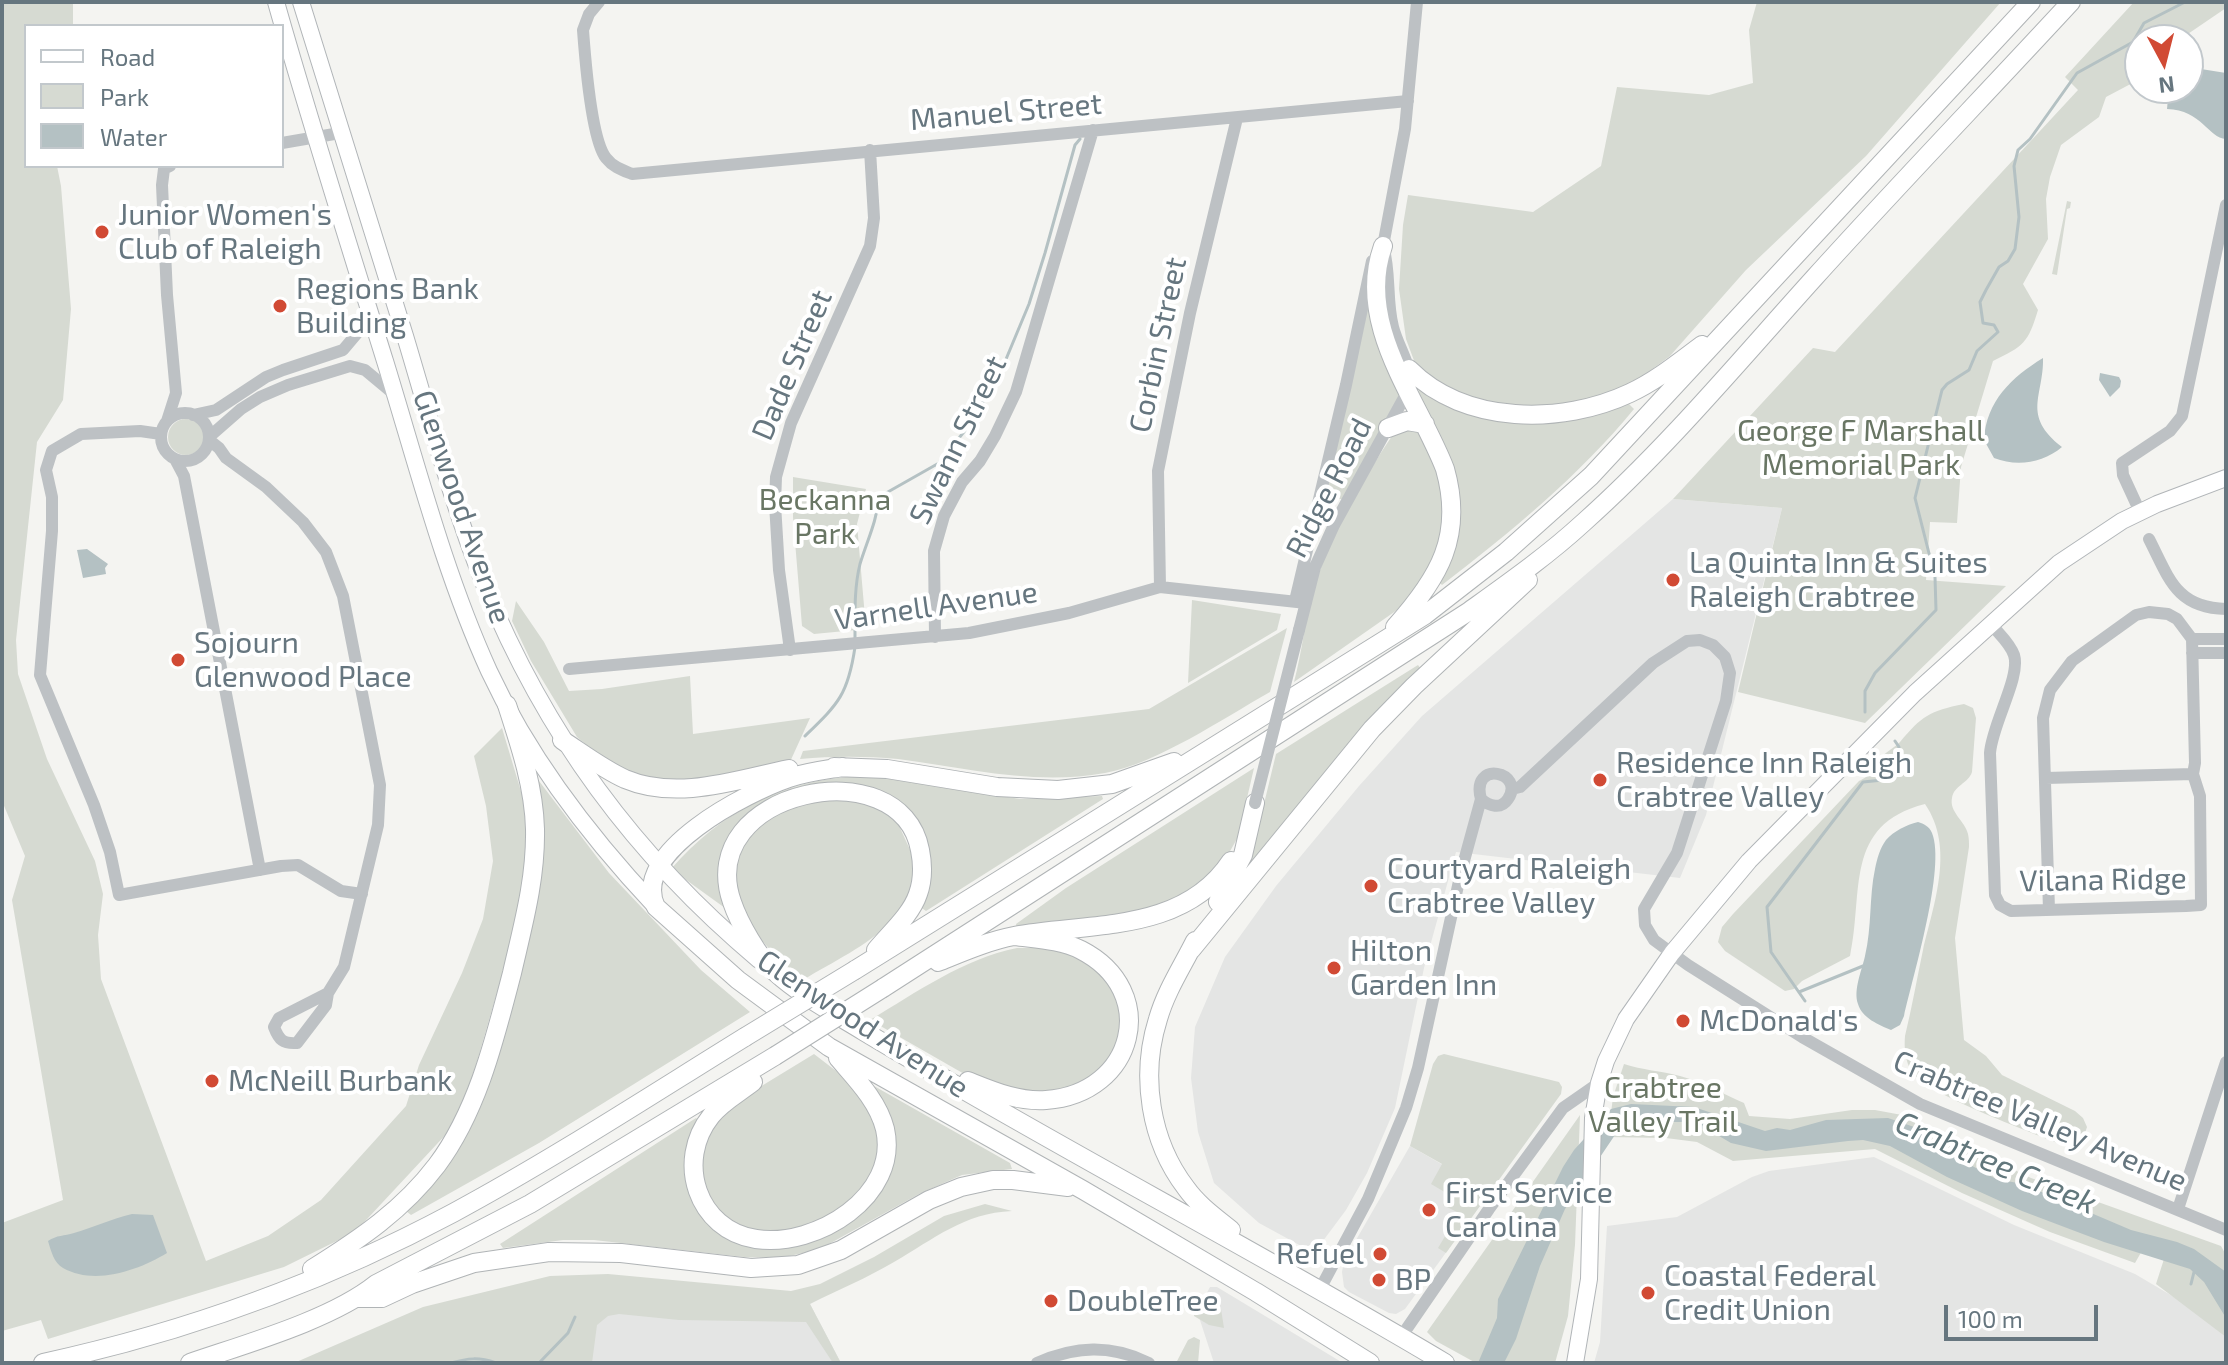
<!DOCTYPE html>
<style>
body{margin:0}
#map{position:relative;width:2228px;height:1365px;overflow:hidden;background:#f4f4f1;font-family:"Exo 2",sans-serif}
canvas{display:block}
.frame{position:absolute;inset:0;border:4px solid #66767f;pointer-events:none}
.legend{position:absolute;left:24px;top:24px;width:260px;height:144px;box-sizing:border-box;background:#fff;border:2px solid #c2c8cc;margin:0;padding:10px 14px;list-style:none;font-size:24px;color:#66767f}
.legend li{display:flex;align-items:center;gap:16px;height:40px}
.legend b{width:40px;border:2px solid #c2c8cc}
.north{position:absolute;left:2124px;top:24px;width:80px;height:80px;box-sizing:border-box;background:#fff;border:2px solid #c2c8cc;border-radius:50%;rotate:173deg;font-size:22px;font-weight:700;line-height:32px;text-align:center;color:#66767f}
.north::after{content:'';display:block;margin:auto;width:28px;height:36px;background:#d14a34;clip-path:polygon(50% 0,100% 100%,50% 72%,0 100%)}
.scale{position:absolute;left:1944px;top:1305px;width:154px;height:36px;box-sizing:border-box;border:4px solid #66767f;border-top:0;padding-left:10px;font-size:24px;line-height:28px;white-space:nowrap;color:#66767f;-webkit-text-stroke:6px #fff;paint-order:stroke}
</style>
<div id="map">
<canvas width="2228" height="1365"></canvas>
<div class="frame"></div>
<ul class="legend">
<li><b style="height:10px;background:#fff"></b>Road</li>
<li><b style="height:22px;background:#d6dad2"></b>Park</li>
<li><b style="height:22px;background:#b4c1c3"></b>Water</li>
</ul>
<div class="north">N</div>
<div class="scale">100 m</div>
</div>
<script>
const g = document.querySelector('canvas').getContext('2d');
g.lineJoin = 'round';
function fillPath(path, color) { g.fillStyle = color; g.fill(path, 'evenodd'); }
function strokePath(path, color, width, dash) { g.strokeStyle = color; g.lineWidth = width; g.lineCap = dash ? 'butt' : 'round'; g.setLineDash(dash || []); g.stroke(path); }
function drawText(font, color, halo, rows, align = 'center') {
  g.font = font + ' "Exo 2",sans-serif'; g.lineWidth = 8; g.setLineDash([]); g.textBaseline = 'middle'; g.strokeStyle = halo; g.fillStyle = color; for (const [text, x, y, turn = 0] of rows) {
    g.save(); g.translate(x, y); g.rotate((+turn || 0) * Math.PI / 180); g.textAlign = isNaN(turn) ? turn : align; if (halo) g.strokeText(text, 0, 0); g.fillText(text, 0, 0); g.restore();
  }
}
const built = new Path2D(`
 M1673,499L1782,508L1706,815L1680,878L1456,852L1424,968L1395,1108L1367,1173L1346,1210L1314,1253L1259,1223L1214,1183L1198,1132L1191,1078L1195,1027L1225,957L1276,886L1359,786L1422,716Z
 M1410,1146L1490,1192L1405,1309L1396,1314L1389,1313L1349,1292L1344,1287L1342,1272L1344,1261Z
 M1874,1157L2014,1225L2135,1274L2213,1320L2226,1332V1363H1594L1600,1342L1607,1226L1677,1217L1752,1177L1769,1171Z
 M1210,1287H1217L1343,1363H1214L1197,1311Z
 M810,1304L841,1363H307L452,1309Z`);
const green = new Path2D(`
 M2,2H73V26H26V166H57L61,186L71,309L63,400L37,442L16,640L18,674L47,759L95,861L103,894L98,935L101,979L206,1261L268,1236L321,1200L406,1106L419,1065L462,973L483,919L493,861L486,806L474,756L502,728L526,808L527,856L519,916L472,1079L450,1130L355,1232L284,1267L48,1339L41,1320L2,1331V1223L63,1200L12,900L25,856L2,801Z
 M1757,2H2001L1866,156L1746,270L1670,356L1643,376L1608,394L1571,406H1506L1453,392L1416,366L1406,339L1399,289L1403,225L1408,195L1533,212L1601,166L1617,87L1709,95L1753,83L1749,30Z
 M2134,2H2226V8L2179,40H2140V79L2106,97L2099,117L2061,145L2050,177L2046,199L2048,239L2023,284L2038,310C2028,343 2024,346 1993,361L1961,467L1957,523L1930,522L1926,580L2006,586L1865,723L1738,692L1782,508L1673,499L1813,348L1835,352L2078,90L2065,77Z
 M2067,201L2071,202L2070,208L2067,209L2057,275L2052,274Z
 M1368,305L1404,391L1344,499H1331L1327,490Z
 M1423,388L1472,410L1627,402L1634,409C1579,476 1511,532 1442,585L1439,582L1458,522L1414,393Z
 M168 437a18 18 0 1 1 36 0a18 18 0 1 1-36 0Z
 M1406,430L1419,432L1443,480L1445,540L1410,601L1294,682C1302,652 1305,621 1313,591C1330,535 1361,482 1394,433Z
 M793,477L866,489L857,524L866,629L814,634L802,626L793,517Z
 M1192,600L1281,614L1277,630L1188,683Z
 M516,601L544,642L569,691L602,689L690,676L693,734L810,718L789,764L664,785L614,769L577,737L531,661L512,621Z
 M1287,628L1270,692C1222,719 1158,763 1105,773C1035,786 967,768 898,759C865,756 833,756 800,759L803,751L1149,709Z
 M1418,665L1421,669L1254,864L1250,862L1276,754Z
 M1964,704L1973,708L1976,718L1972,772C1968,784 1954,785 1952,798C1949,812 1965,821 1968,834C1969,838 1969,843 1969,847L1955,938L1964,1040L1986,1056L2002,1075L2075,1111L2083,1118L2087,1127L2081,1145L2070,1148C2039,1135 1927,1095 1912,1072C1905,1061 1904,1048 1905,1036C1912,1007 1917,978 1923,950C1934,903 1955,848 1925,804C1843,825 1864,892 1850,956L1802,981L1794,989L1785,991L1725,951L1718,942L1722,927L1733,914L1859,781C1872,775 1872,770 1880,759C1885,752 1894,748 1900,742C1922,716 1929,711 1964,704Z
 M1254,768L1238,837L1220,869L1205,885L1148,913L1017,929L1016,924L1066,888Z
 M860,776L890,777L1020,799L1102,796L1103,799L926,911L919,906L927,887L885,795L779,799L721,874L725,908L671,869C722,811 782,780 860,776Z
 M539,781L609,873L701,970L750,1012L539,1143L411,1215L406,1211L437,1175L528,936L537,783Z
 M834,799C845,800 861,799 871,804C923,825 927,882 891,921C868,946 832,962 803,980C777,957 749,933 737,899C724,863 752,823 786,810C801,804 818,801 834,799Z
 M1017,948H1045L1073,954L1099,971L1111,985L1122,1011L1123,1033L1113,1060L1075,1089L1029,1094L973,1079L870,1020C917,992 963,959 1017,948Z
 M814,1054L853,1084L875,1114L880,1158L859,1197L807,1228L763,1234L726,1220L709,1201L699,1164L702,1146L716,1119L732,1104Z
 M1444,1054L1559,1082L1562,1087L1561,1094L1446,1253L1438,1248L1459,1213L1443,1205L1448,1194L1431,1184L1442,1164L1410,1146L1433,1064L1438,1056Z
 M1624,1064C1642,1070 1661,1071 1680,1076C1702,1082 1723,1094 1744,1103L1749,1116L1790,1119L1852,1110H1875L1902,1115L2031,1178L2221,1246L2226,1255V1337L2156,1284L2164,1259L2143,1249L2135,1263L2050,1232L1962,1193L1875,1149L1733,1161L1697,1142L1666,1138L1608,1137L1613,1097Z
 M874,1086L1010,1163L1012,1169L962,1175L919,1194L820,1249L781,1258L744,1257L594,1240H563L503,1248L500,1244L696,1118L698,1120L687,1152L686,1179L702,1215L758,1245L852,1217L883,1188L893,1158Z
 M1580,1115L1575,1245L1568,1316L1555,1363H1476L1436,1341L1427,1332Z
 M985,1204L1012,1211C964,1213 934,1239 894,1262C867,1278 838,1290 810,1304L841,1363H833L806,1322L679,1320L619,1314L608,1316L597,1325L592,1363H294L423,1307L550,1276L608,1274L791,1291L820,1284L874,1257L944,1216Z
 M1212,1302L1221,1309L1224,1328L1209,1325L1194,1316V1307Z
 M1194,1337L1200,1340L1198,1363H1176L1188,1340Z`);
const water = new Path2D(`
 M2201,69L2226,73V139C2208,138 2202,110 2167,109L2169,88H2188V70Z
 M2043,358C2044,396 2021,415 2062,447C2043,463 2017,467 1994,458L1984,440C1986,401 2012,377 2043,358Z
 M2100,373L2119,377L2121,381L2120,387L2110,397L2099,380Z
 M87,549L108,564L105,568L106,574L83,578L77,550Z
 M1918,822C1924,824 1929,826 1932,833C1946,867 1913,976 1904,1016L1900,1025L1891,1030C1879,1025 1862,1018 1858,1004C1853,990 1862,970 1865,956C1872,927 1869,897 1875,869C1877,859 1880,848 1886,840C1894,831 1906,825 1918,822Z
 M1631,1104L1694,1107L1765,1131L1777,1128L1790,1130L1826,1120L1888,1118L1917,1128L1954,1156L1996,1179L2023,1184L2131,1230L2177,1242L2194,1249L2226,1272V1318L2204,1282L2190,1269L2104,1242L2022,1211L1947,1177L1890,1146L1863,1140L1848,1141L1766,1151L1731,1143L1714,1133L1685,1122H1639L1619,1129L1565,1209L1540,1266L1516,1339L1504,1363H1478L1497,1318L1498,1299L1503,1289L1563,1167L1574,1150L1611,1109Z
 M132,1214L153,1215L167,1253C139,1270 95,1286 63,1268C54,1263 51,1251 48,1241C57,1235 64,1236 74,1233C94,1227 111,1219 132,1214Z`);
const stream = new Path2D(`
 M855,639C855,614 854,588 860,564C867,541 877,521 879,497L939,463L971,423L1004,364L1029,304L1045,253L1075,145L1080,139
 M1865,712V691L1875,673L1936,610L1935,577L1915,498L1942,390L1947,384L1969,370L1977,351L1998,332L1994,325L1983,323L1980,302L1986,290L1999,267L2008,261L2015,249L2019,217L2014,166L2018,150L2030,139L2077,73L2133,42L2144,23L2185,2
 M805,736C838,704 848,695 855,647
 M1799,992L1863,966
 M1805,1001L1771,952L1767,907L1863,782L1883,780L1896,771L1899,747L1895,741
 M2191,1284L2194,1272
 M451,1363C468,1358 479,1357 496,1363
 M539,1363L568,1333L575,1317`);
const minor = new Path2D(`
 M599,2L589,14L583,30C585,57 591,139 606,158C613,167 622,170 632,174L1408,101
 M282,143L340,133
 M161 437a24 24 0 1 1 48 0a24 24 0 1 1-48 0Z
 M193,415L216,410L266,377L283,370L343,350L370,318
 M167,421L176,393L167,295L162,185L164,169L170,166
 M161,434L140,431L81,434L52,451L46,470L52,497V531L40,675L94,805L110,852L119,895L281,866L298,865L341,891L362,894
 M209,437L241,409L260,397L288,385L350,366L365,370L395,395
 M209,440L219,448L226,458L266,487L303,522L326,552L343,596L380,785L378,825L344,967L328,993L326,1005L297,1043C283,1044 279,1040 274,1027L279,1018L328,993
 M175,459L184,476L260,870
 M2140,512L2123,475L2122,463L2170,431L2182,416L2226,205
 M2149,539C2169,578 2176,608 2226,609
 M1160,587L1158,471L1190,313L1237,118
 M1295,601L1346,385L1372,261
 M1991,624C1998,633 2010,643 2014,655C2021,677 1992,724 1990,753L1995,895L2000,905L2011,911L2186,906L2201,905L2200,796L2193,774L2195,763L2192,639L2177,619L2168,614L2149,612L2136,615L2072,661L2050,690L2043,718L2049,910
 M1299,630L1315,567L1334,525L1410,387C1413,367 1398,347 1393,327C1386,300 1391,273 1383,246L1405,129L1417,2
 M935,637L934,551L944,516L962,482L980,461L995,436L1016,392L1093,130
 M2192,639H2226
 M790,650L779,570L775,504L776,477L791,423L870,246L874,218L870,150
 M2192,653H2226
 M569,669L969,633L1069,613L1160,587L1306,603
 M2046,778L2193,774
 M1512,789L1520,787L1653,663L1687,641L1700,640L1713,645L1725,657L1730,673L1726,701L1677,853L1644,909L1645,925L1654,940L1688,965L1802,1037L1920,1104L2226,1230
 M2178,1209L2226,1062
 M1319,1291L1368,1199L1406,1108L1418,1068L1461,872L1481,799C1470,759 1526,772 1508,799C1501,810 1489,806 1481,799
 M1401,1337L1489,1209L1563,1108L1599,1083
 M1037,1363C1075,1346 1111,1344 1149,1363`);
const major = new Path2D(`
 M276,2C310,122 348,242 385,361C417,465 444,572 489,671C530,759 590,837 656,907
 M301,2C335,114 371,225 405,336C430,419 452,504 484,584C545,734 635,856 759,960
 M1575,1363L1589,1279L1593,1118L1599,1083L1606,1061L1626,1019L1672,953L1749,861L1915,693L2059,563L2122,521L2157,504L2226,478`);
const highway = new Path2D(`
 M1383,246C1355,325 1418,399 1445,469C1464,536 1439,578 1395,627
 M1409,369C1465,425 1562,425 1630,393C1656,381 1679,362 1702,345
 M1388,428L1407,421L1425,424
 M562,740C582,753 603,769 625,779C677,801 736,780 789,769
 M834,767L887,769L997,787L1058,790L1112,784L1174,762
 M843,767C825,770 807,772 789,778C748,792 629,852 656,907L738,980L829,1047L1083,1190L1256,1292L1370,1363
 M1218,902L1243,855L1255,803
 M1195,941C1182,967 1166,991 1158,1019C1140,1076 1150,1141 1186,1188C1198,1205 1215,1217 1231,1230
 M876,950C890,933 911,915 918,894C923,880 923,865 920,850C901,747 693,790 732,902C739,923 759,958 775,972C801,996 836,1014 865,1032C1056,1147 1254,1249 1445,1363
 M1191,950L1372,729L1414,686L1528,580
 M938,962C963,952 988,941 1014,936C1089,922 1183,934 1231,861
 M855,970L1425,615L1506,552L1591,476L2031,2
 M883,988L1468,612C1507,584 1547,556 1583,523C1667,448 1740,360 1815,277C1899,184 1986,94 2071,2
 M968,1081C993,1091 1018,1102 1046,1100C1135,1094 1161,991 1081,950C1061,940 1037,939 1015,936
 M753,1082C739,1093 722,1102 711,1116C675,1161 697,1230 756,1239C816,1248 900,1196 885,1129C878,1101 856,1079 838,1058
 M312,1269C360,1239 403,1210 437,1165C478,1110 495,1038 512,973C523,925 536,879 535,829C534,787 520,745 507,705
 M358,1298H382L412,1284L474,1263L549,1252L621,1253L751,1268L798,1265L841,1250L929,1200L961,1187L993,1180H1013L1068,1187
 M43,1363C185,1332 326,1281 453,1213C553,1159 648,1097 745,1037
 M190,1363C245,1344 331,1320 376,1284L530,1204L775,1056`);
const minorBridge = new Path2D(`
 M1255,803L1299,630`);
const highwayBridge = new Path2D(`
 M745,1037L855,970
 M775,1056L883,988`);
const markers = [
 [102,232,8,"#d14a34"],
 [280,306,8,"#d14a34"],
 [1673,580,8,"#d14a34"],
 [178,660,8,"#d14a34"],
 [1600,780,8,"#d14a34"],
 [1371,886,8,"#d14a34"],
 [1334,968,8,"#d14a34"],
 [1683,1021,8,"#d14a34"],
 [212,1081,8,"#d14a34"],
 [1429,1210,8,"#d14a34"],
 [1380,1254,8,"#d14a34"],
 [1379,1280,8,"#d14a34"],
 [1648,1293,8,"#d14a34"],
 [1051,1301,8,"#d14a34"]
];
const streetNames = [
 ["Manuel Street",1006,112,-5],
 ["Corbin Street",1158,345,-78],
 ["Dade Street",792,365,-67],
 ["Swann Street",958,440,-64],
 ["Ridge Road",1329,488,-63],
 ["Glenwood Avenue",462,507,71],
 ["Varnell Avenue",936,606,-8],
 ["Vilana Ridge",2103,880,-1],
 ["Glenwood Avenue",863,1024,33],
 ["Crabtree Valley Avenue",2040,1121,23]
];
const poiNames = [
 ["Junior Women's",118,215],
 ["Club of Raleigh",118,249],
 ["Regions Bank",296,289],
 ["Building",296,323],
 ["La Quinta Inn & Suites",1689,563],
 ["Raleigh Crabtree",1689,597],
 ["Sojourn",194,643],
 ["Glenwood Place",194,677],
 ["Residence Inn Raleigh",1616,763],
 ["Crabtree Valley",1616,797],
 ["Courtyard Raleigh",1387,869],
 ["Crabtree Valley",1387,903],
 ["Hilton",1350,951],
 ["Garden Inn",1350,985],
 ["McDonald's",1699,1021],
 ["McNeill Burbank",228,1081],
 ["First Service",1445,1193],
 ["Carolina",1445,1227],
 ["Refuel",1364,1254,"right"],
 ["Coastal Federal",1664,1276],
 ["Credit Union",1664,1310],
 ["BP",1395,1280],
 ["DoubleTree",1067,1301]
];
const parkNames = [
 ["George F Marshall",1861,431],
 ["Memorial Park",1861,465],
 ["Beckanna",825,500],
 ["Park",825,534],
 ["Crabtree",1663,1088],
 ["Valley Trail",1663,1122]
];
const waterNames = [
 ["Crabtree Creek",1996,1163,23]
];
fillPath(built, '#e4e5e4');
fillPath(green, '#d6dad2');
fillPath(water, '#b4c1c3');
strokePath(stream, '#b4c1c3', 3);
strokePath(major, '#b1b5b8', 18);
strokePath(highway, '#b0b4b6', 20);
strokePath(minor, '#bdc1c4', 12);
strokePath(major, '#fff', 16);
strokePath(highway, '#fff', 18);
strokePath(highwayBridge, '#b0b4b6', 20, []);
strokePath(minorBridge, '#bdc1c4', 12);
strokePath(highwayBridge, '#fff', 18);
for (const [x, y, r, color] of markers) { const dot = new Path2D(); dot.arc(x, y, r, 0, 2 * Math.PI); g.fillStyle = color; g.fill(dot); strokePath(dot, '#fff', 3); }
drawText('30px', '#66767f', '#fff', streetNames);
drawText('30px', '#66767f', '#fff', poiNames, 'left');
drawText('30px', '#697664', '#fff', parkNames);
drawText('italic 32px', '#62777c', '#fff', waterNames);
</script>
